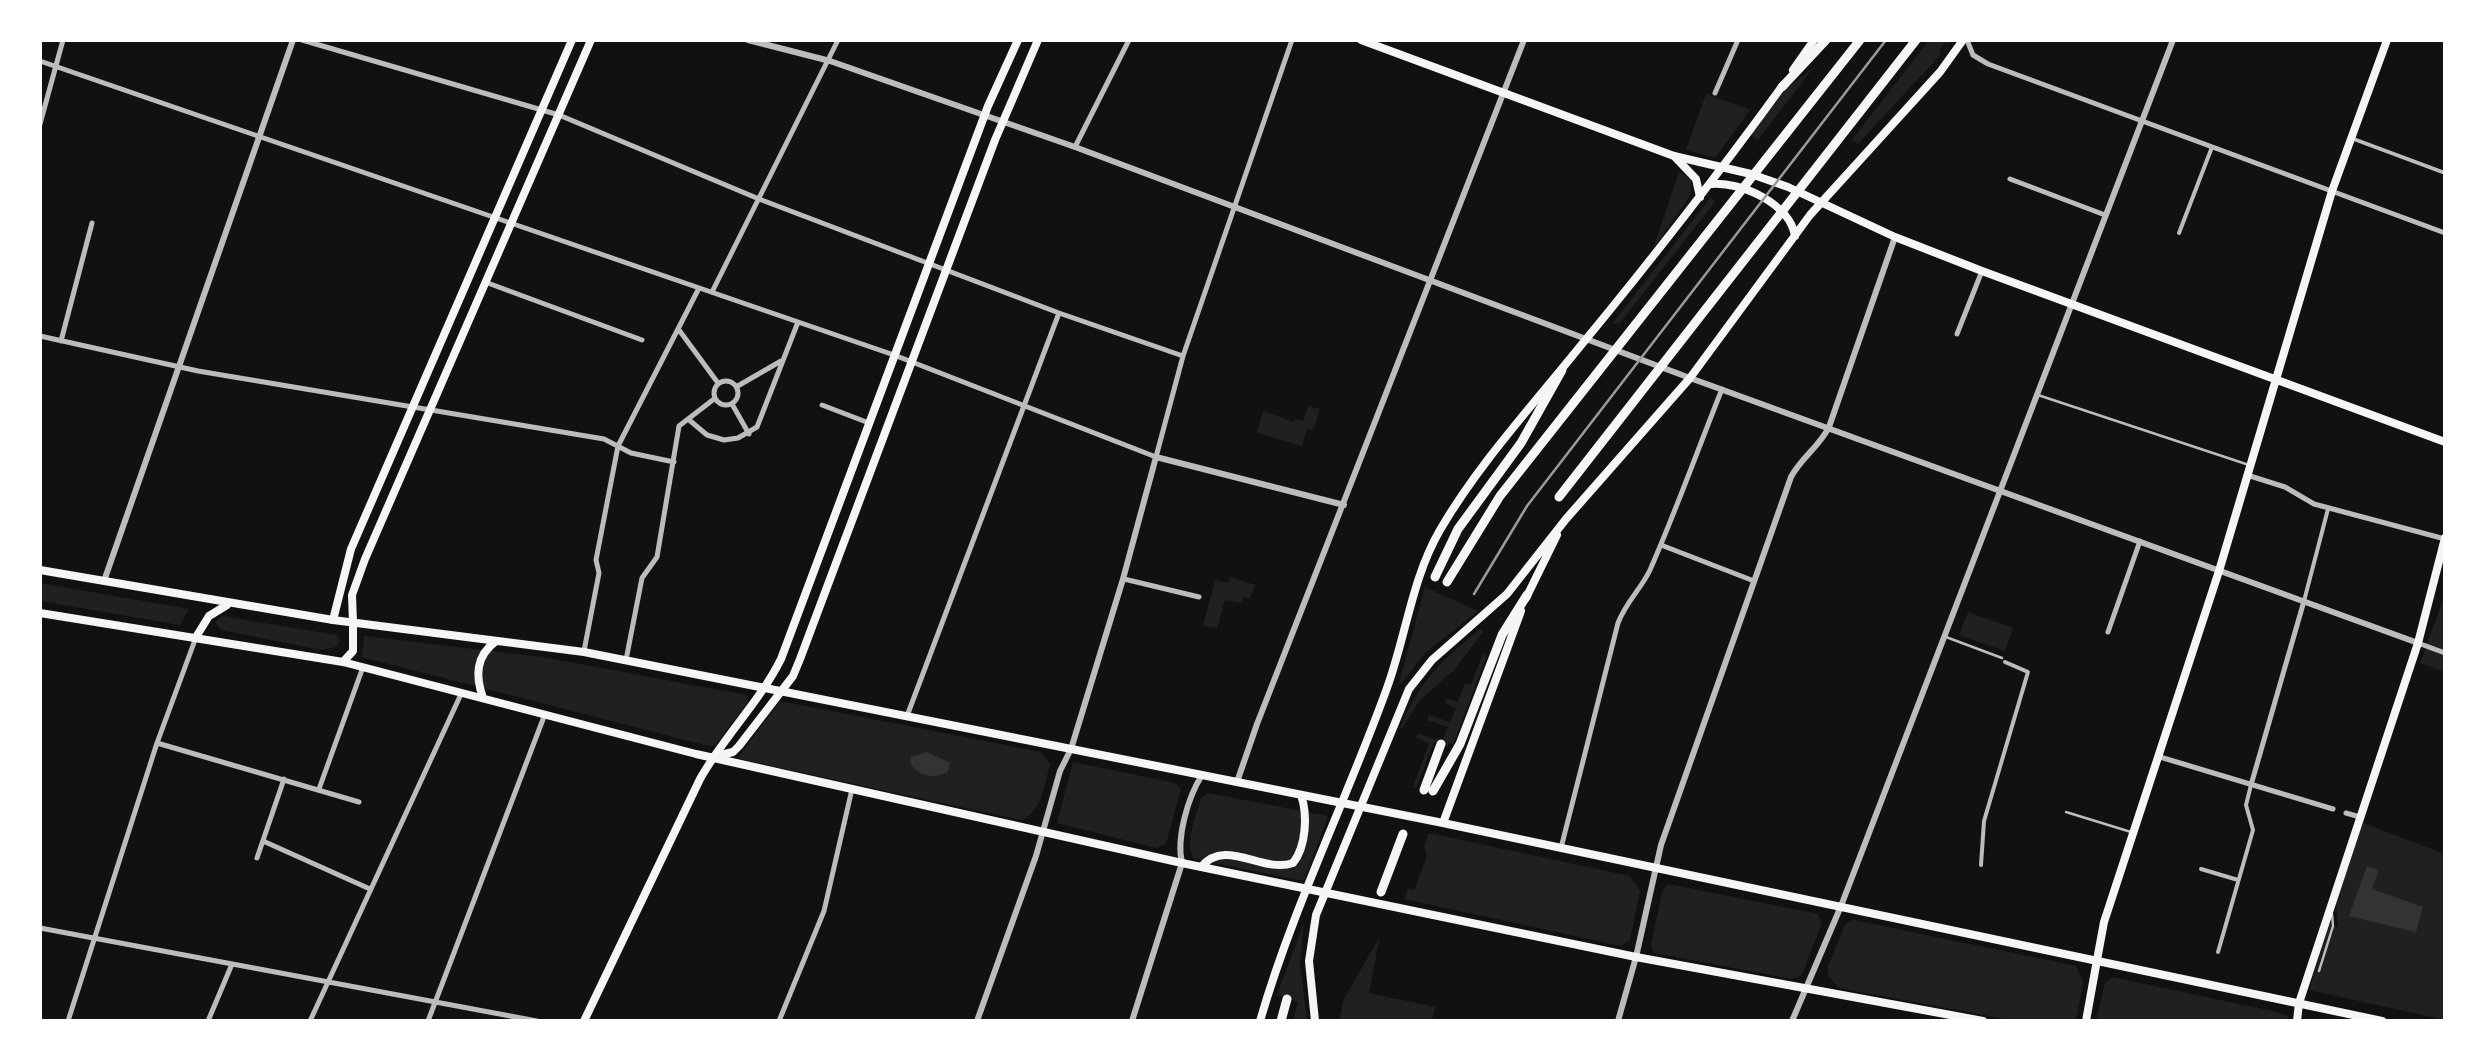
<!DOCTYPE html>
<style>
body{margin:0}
#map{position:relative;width:2485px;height:1061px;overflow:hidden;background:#111;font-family:Raleway,sans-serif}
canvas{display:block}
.frame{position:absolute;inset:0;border:42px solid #fff;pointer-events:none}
</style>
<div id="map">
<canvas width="2485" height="1061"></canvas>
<div class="frame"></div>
</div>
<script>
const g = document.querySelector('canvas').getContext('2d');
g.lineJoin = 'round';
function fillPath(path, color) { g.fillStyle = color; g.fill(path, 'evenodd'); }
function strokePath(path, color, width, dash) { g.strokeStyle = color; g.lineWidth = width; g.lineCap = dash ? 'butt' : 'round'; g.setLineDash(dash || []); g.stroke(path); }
const green = new Path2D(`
 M1929,40H1951L1948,44L1944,43L1939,52L1941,54L1858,144L1852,140Z
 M1813,68L1758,140L1751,135L1785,90Z
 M1706,94L1750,110L1715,158L1686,150Z
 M1679,172L1691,179L1690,196L1653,249Z
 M1711,197L1715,202L1620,323L1612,324Z
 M1308,406L1320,409L1313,430L1307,429L1302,446L1257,433L1263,411L1294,422L1296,419L1303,421Z
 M1230,577L1255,585L1250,598L1243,597L1241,603L1225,600L1217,628L1203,626L1215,580L1228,583Z
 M40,583L189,609L180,625L40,601Z
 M1425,587L1478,611L1426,652L1401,684L1399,683Z
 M2445,594V672L2420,663Z
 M1968,612L2013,628L2005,651L1959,635Z
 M222,616L337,635L340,641L336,647L321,650L221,630L215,622Z
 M1481,629L1483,632L1454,670L1419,701L1402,729L1400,728C1417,684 1444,657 1481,629Z
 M364,636L542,657L746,695L749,701L715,745L709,746L362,657Z
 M1483,653L1487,655L1453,745L1449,743L1447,746L1434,742L1416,788L1413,787L1429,743L1416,738L1418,733L1442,742L1448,727L1427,720L1429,715L1450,722L1456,708L1445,703L1446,699L1458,702L1465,683L1471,685Z
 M780,701L1041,752L1050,764C1044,786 1043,811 1021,820L740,759L739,756Z
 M1073,762L1175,783L1181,789L1166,844L1156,848L1057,823Z
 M1208,793L1328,816L1304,881L1194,859C1184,843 1196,816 1201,798Z
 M2363,823L2445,854V1020L2309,990L2329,925L2338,927L2336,903Z
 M1429,833L1630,876L1640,891L1630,940L1621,946L1404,899L1408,889L1414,890L1427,856L1424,846Z
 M1668,884L1818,914L1822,923L1802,975L1792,979L1654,953L1651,945L1662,892Z
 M1854,920L2076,966L2083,982L2076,1020L2016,1021L1839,988L1828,976V966L1845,924Z
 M1304,922L1300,963L1307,1021H1293L1298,1002L1277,995Z
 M1380,936L1369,993L1435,1007L1432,1021H1339L1344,999Z
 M2112,977L2281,1013L2288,1016V1021H2096L2105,983Z`);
const water = new Path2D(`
 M927,752L950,763L948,772C933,779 919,777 910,763L911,757Z
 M2367,866L2379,870L2372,889L2423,907L2416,932L2349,916Z`);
const service = new Path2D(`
 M2038,395L2249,465
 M1946,637L2002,658
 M2066,812L2131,832
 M2319,971L2333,926L2332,914`);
const pedestrian = new Path2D(`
 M2351,138L2445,173
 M2179,233L2212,147
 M2304,601L2328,509
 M1981,865L1984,821L2028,672L2005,662
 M2201,869L2238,880
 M2218,952L2253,830L2246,805L2251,785`);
const minor = new Path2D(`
 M302,40L559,115L759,199L1059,313L1183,356
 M1967,40L1973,55L1988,64L2445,233
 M40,61L894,355L1156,457L1183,356L1292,40
 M1715,93L1738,40
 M40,124L63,40
 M1075,147L1129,40
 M2010,179L2105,215
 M485,282L642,340
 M712,292L838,40
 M679,330L718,383
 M1957,334L1982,271
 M40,336L198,371L604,439L631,453L674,462
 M61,341L92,223
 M714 393a12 12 0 1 1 24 0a12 12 0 1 1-24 0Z
 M736,387L781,361
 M732,404L749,434
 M822,405L869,423
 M688,419L707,435L724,440L738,438L757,427L798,322
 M2247,475L2285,487L2314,504L2445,539
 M1661,545L1754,581
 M1124,579L1199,597
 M2108,632L2140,541
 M2418,643L2445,653
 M584,651L599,573L596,560L618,446L699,288
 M626,660L642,578L657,557L679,426L714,399
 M907,716L1059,313
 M157,743L359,802
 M2160,757L2333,809
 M2251,785L2304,601
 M319,789L363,667
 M2346,813L2360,817
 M263,841L370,889
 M1561,848L1618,623C1626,602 1641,589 1650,570C1676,511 1698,449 1722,389
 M257,858L284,779
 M40,928L537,1021
 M68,1021L157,743L195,640
 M208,1021L232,964
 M310,1021L462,692
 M428,1021L545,714
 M779,1021L824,911L852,789`);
const tertiary = new Path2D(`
 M748,40L830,61L1075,147L1690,378L2418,643
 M104,581L293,40
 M1237,782L1257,724L1524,40
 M977,1021L1036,856L1060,771L1071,749L1123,579L1156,457L1344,505
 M1132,1021L1182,863C1176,838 1188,797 1202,775
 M1618,1021L1636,957L1661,845L1791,477C1801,458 1819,447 1829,427L1895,237
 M1792,1021L1841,906L2173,40`);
const secondary = new Path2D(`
 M1361,40L1674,156L1751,174L1788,187L1895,237L1982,271L2445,442
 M333,620L351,549L572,40
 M353,623L352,595L365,559L591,40
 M712,757L733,752L739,746L793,676L800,659L995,140L1038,40
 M2097,960L2104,922L2219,571L2332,191L2387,40
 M2299,1003L2418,643L2445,538
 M584,1021L700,779C724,736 759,703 781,659L988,106L1018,40`);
const primary = new Path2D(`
 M1793,70L1814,40
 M1674,156L1696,179L1700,197
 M1711,184C1741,181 1790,204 1795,236
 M40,570L333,620L584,652L1443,823L2382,1021
 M1526,598L1557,535
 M40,613L343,662L696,754L1182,863L1636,957L1983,1021
 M196,637L209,616L227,605
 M343,662L353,651V623
 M483,698C475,675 476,656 496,641
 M1443,823L1521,611
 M1201,867C1226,837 1262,874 1293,863C1306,847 1308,815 1301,795
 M1260,1021C1293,907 1347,799 1387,688C1406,636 1412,578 1440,530C1478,465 1531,407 1578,349C1649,263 1717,176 1783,85
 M1315,1021L1309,961L1316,915L1409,689L1432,660L1507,594L1566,519L1690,378L1810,215L1940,72L1963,40
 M2086,1021L2097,960
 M2297,1021L2299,1003`);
const motorway = new Path2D(`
 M1782,87L1826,40
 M1559,497L1916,40
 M1435,577L1458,529L1521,443L1562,370
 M1447,582L1500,496L1860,40
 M1424,790L1441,744
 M1433,791L1460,744L1502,635L1527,595
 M1381,892L1403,834
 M1281,1021L1287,999`);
const rail = new Path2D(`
 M1474,594L1527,506L1886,40`);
fillPath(green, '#202020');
fillPath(water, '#333');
strokePath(service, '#bcbcbc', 2.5);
strokePath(pedestrian, '#bcbcbc', 4);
strokePath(minor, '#bcbcbc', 5);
strokePath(tertiary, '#bcbcbc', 6);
strokePath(secondary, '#f5f5f5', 8);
strokePath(primary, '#f5f5f5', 8);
strokePath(motorway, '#f5f5f5', 9);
strokePath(rail, '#9a9a9a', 2.5);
</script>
